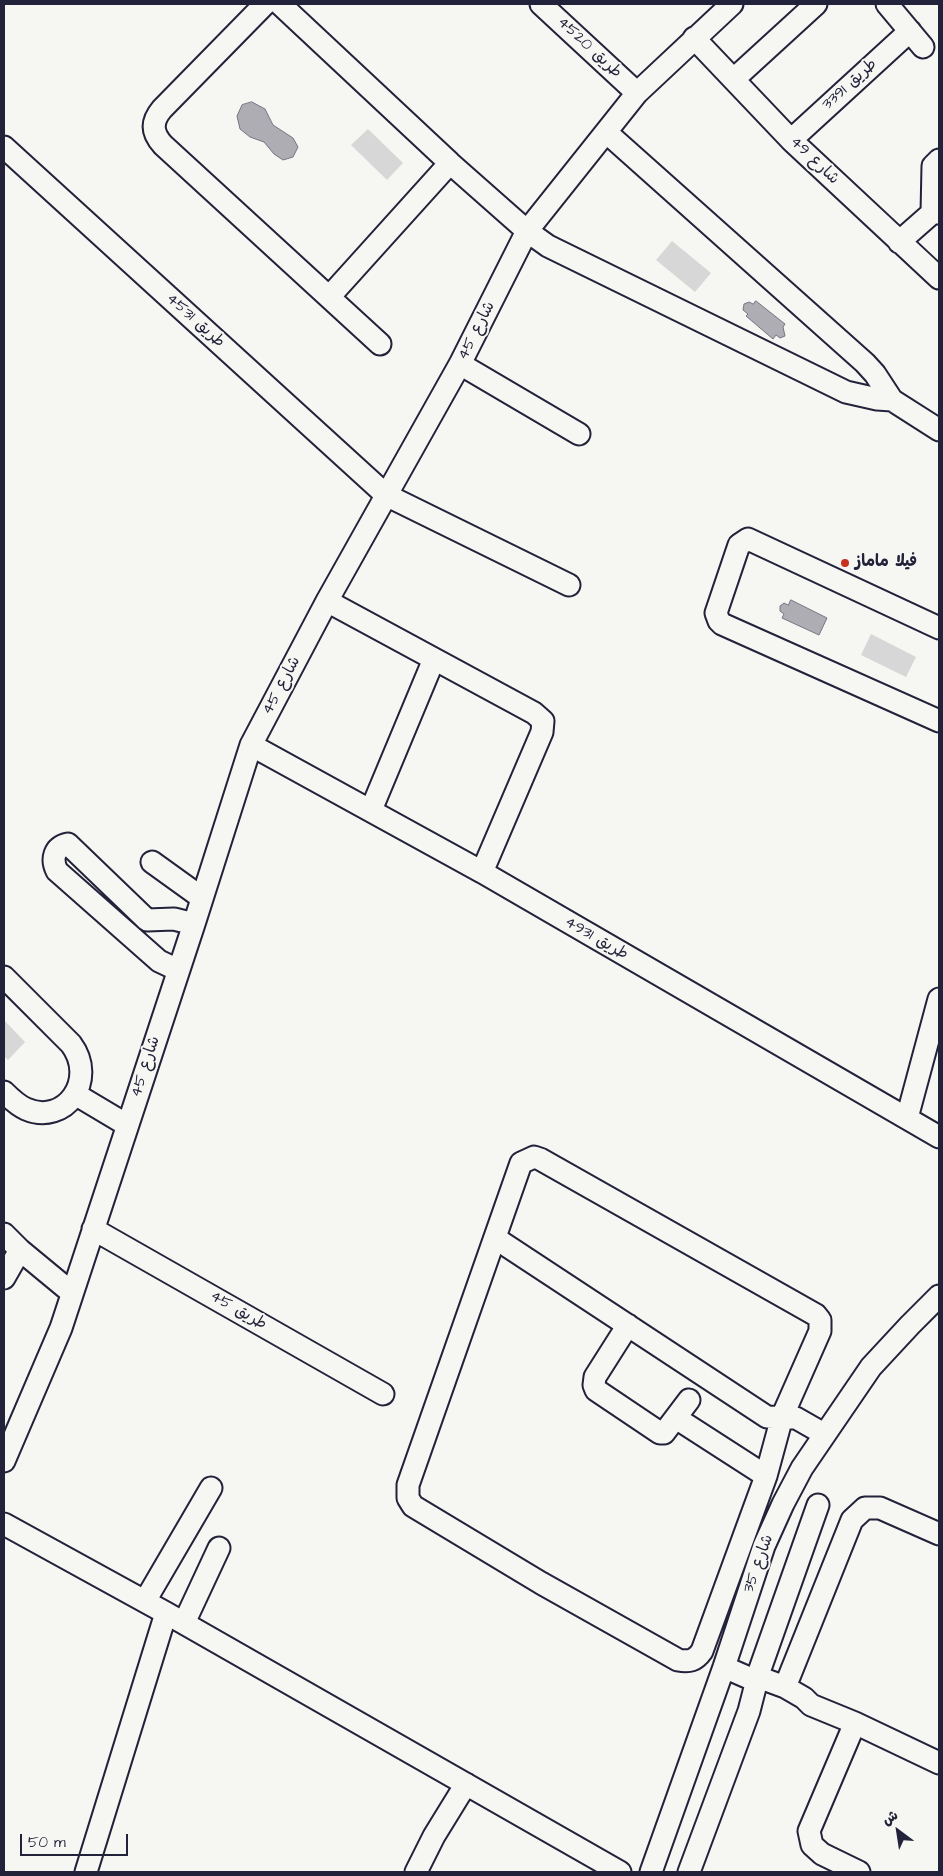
<!DOCTYPE html>
<meta charset="utf-8">
<style>
body{margin:0}
#map{position:relative;width:943px;height:1876px;overflow:hidden;background:#f6f6f2;font-family:"Architects Daughter","Playpen Sans Arabic",sans-serif}
canvas{display:block}
.frame{position:absolute;inset:0;border:5px solid #22223b;pointer-events:none}
.north{position:absolute;left:873px;top:1806px;width:50px;height:50px;-webkit-text-stroke:4px #f6f6f2;paint-order:stroke;rotate:329deg;font-size:14px;font-weight:700;line-height:20px;text-align:center;color:#22223b}
.north::after{content:'';display:block;margin:auto;width:18px;height:22px;background:#22223b;clip-path:polygon(50% 0,100% 100%,50% 72%,0 100%)}
.scale{position:absolute;left:20px;top:1834px;width:108px;height:22px;box-sizing:border-box;border:2px solid #22223b;border-top:0;padding-left:6px;font-size:15px;line-height:18px;white-space:nowrap;color:#22223b;-webkit-text-stroke:4px #f6f6f2;paint-order:stroke}
</style>
<div id="map">
<canvas width="943" height="1876"></canvas>
<div class="frame"></div>
<div class="north">ش</div>
<div class="scale">50 m</div>
</div>
<script>
const g = document.querySelector('canvas').getContext('2d');
g.lineJoin = 'round';
function fillPath(path, color) { g.fillStyle = color; g.fill(path, 'evenodd'); }
function strokePath(path, color, width, dash) { g.strokeStyle = color; g.lineWidth = width; g.lineCap = dash ? 'butt' : 'round'; g.setLineDash(dash || []); g.stroke(path); }
function drawText(font, color, halo, rows, align = 'center') {
  g.font = font + ' "Architects Daughter","Playpen Sans Arabic",sans-serif'; g.lineWidth = 4; g.setLineDash([]); g.textBaseline = 'middle'; g.strokeStyle = halo; g.fillStyle = color; for (const [text, x, y, turn = 0] of rows) {
    g.save(); g.translate(x, y); g.rotate((+turn || 0) * Math.PI / 180); g.textAlign = isNaN(turn) ? turn : align; if (halo) g.strokeText(text, 0, 0); g.fillText(text, 0, 0); g.restore();
  }
}
const green = new Path2D(`
 M368,129L403,163L387,180L351,145Z
 M672,241L711,273L695,292L656,260Z
 M871,634L916,657L906,677L861,655Z
 M4,1020L25,1042L8,1060L4,1056Z`);
const water = new Path2D(`
 M252,102L265,109L273,125L293,138L298,147L293,157L283,160L274,154L264,142L250,137L240,129L237,116L242,105Z
 M756,301L785,324L783,327L785,336L780,338L776,335L773,339L746,316L748,314L743,310L744,304L749,302L753,304Z
 M791,600L827,618L819,635L782,618L784,614L780,611V606L784,603L788,605Z`);
const minor = new Path2D(`
 M265,4L162,109C151,122 152,133 163,145L380,344
 M280,4L450,163L527,231L548,246L846,392L877,399L892,400
 M541,4L637,93
 M887,4L923,47
 M694,38L791,140L939,278
 M734,79L816,4
 M606,132L865,363L875,374L892,400L939,430
 M791,140L910,31
 M4,147L386,495L569,585
 M932,213L933,166L939,160
 M899,242L932,213H939
 M330,296L450,163
 M460,364L579,434
 M327,601L534,713L543,721L542,732L482,872
 M939,628L748,539L739,545L716,613L719,621L722,624L939,721
 M251,745L482,872L939,1137
 M371,810L434,659
 M152,862L202,898
 M178,970L159,961L57,871C51,859 54,847 68,844L147,920L174,919L194,924
 M4,977L71,1044C98,1080 65,1126 26,1109C17,1105 10,1098 4,1092
 M75,1094L127,1125
 M907,1118L939,999
 M534,1157L540,1159L816,1315L820,1320V1331L782,1417L766,1476L702,1651C695,1661 689,1662 678,1660L541,1583L413,1506L408,1498V1485L521,1163Z
 M93,1229L383,1394
 M4,1234L20,1250L72,1293
 M495,1238L767,1417L796,1418L824,1434
 M4,1278L20,1250
 M628,1325L595,1377L594,1385L596,1390L660,1433H664L689,1400
 M676,1418L766,1476
 M4,1461L61,1328L194,924L251,745L327,601L460,364L527,231L637,93L732,4
 M4,1524L166,1613L620,1872
 M145,1601L211,1488
 M184,1623L219,1548
 M724,1667L756,1681L766,1680L785,1687L804,1698L811,1705L855,1723L939,1763
 M785,1687L852,1520L865,1508H880L939,1534
 M855,1723L809,1831L812,1845L822,1854L859,1872
 M86,1872L166,1613
 M416,1872L434,1836L466,1784
 M651,1872L724,1667L764,1546L783,1504L802,1468L871,1367L910,1325L939,1296
 M689,1872L749,1711L759,1672L818,1505`);
const markers = [
 [845,563,5,"#c8321e"]
];
const streetNames = [
 ["طريق 4520",589,48,43],
 ["طريق 3391",850,85,-42],
 ["شارع 49",814,161,44],
 ["طريق 4531",195,321,42],
 ["شارع 45",477,331,-63],
 ["شارع 45",282,686,-62],
 ["طريق 4931",596,939,30],
 ["شارع 45",146,1067,-72],
 ["طريق 45",238,1311,30],
 ["شارع 35",759,1564,-70]
];
const poiNames = [
 ["فيلا ماماز",855,563]
];
fillPath(green, '#d7d7d7');
fillPath(water, '#adadb3');
strokePath(water, '#757583', 1);
strokePath(minor, '#22223b', 25);
strokePath(minor, '#f6f6f2', 21);
for (const [x, y, r, color] of markers) { const dot = new Path2D(); dot.arc(x, y, r, 0, 2 * Math.PI); g.fillStyle = color; g.fill(dot); strokePath(dot, '#f6f6f2', 2); }
drawText('16px', '#22223b', '#f6f6f2', streetNames);
drawText('bold 16px', '#22223b', '#f6f6f2', poiNames, 'left');
</script>
